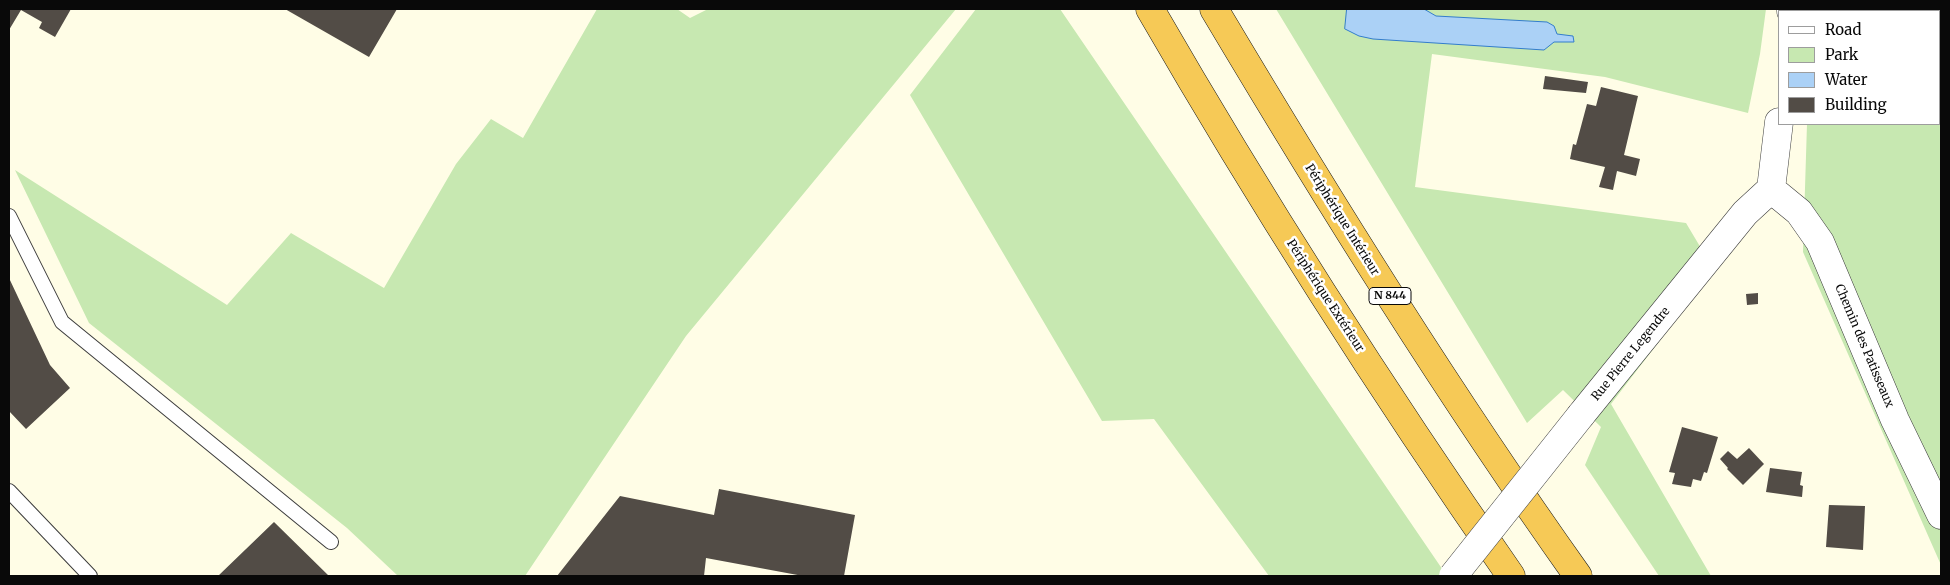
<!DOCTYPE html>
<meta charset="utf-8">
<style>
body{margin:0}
#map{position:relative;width:1950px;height:585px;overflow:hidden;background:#fffde6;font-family:Merriweather,serif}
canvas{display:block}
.frame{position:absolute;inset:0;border:10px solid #090909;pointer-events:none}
.legend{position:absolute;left:1778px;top:10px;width:162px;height:115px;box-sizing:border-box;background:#fff;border:1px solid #9d9d9d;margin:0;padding:6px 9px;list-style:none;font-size:15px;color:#090909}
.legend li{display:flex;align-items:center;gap:10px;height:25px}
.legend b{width:25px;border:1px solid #9d9d9d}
</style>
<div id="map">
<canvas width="1950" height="585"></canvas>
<div class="frame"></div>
<ul class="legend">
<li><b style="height:6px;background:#fff"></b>Road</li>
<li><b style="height:14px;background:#c7e8b1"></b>Park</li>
<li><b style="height:14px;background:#abd1f6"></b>Water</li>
<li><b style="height:14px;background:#524c46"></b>Building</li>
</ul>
</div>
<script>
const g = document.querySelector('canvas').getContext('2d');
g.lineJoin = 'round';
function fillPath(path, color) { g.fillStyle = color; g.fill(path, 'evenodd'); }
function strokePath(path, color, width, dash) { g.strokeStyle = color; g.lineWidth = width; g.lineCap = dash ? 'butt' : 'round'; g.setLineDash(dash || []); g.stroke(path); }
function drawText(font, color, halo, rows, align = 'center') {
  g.font = font + ' Merriweather,serif'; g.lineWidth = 5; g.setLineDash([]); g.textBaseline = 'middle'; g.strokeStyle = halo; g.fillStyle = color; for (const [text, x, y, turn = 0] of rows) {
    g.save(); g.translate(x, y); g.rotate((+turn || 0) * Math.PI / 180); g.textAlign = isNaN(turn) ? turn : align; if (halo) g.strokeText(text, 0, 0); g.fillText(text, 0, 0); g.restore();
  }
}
const green = new Path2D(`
 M597,9H677L690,18L708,9H956L686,336L525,576H398L347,528L89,323L15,170L227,305L291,233L384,288L456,164L491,119L523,138Z
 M976,9H1060L1447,576H1269L1154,419L1102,421L910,95Z
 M1276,9H1766L1760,54L1748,113L1605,77L1432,54L1415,187L1686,223L1714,270L1611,404L1711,576H1659L1585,465L1601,427L1563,390L1527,423Z
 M1811,9H1941V565L1803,252L1807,124H1939V11H1811Z`);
const water = new Path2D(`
 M1347,9H1424L1436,16L1547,22L1554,26L1557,34L1573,36L1574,42H1554L1544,50L1373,39L1359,36L1345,29Z`);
const building = new Path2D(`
 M9,9H71L55,37L39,28L42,22L21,10L9,30Z
 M285,9H397L369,57Z
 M1545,76L1588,82L1586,93L1543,89Z
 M1601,87L1638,96L1624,155L1640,159L1636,176L1617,171L1613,190L1599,187L1605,167L1570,159L1573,144L1576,145L1587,104L1596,106Z
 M9,278L50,365L70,388L26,429L9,411Z
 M1758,293V304L1747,305L1746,294Z
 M1682,427L1718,437L1707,473L1704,472L1701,481L1693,479L1691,487L1672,484L1675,473L1669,472Z
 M1749,448L1764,464L1743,485L1727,469L1728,468L1720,459L1728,451L1737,459Z
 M1770,468L1802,472L1800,485L1803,486L1802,497L1766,492Z
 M719,489L855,515L844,576H803L706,558L704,576H557L620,496L714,515Z
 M1829,505L1865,506L1863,550L1826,547Z
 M274,522L329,576H218Z`);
const service = new Path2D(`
 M9,216L62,322L331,542
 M9,491L90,576`);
const minor = new Path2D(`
 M1791,11V9
 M1771,189L1799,212L1820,242L1895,420L1941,515
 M1581,415L1745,213L1771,189L1779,122`);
const trunk = new Path2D(`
 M1150,9C1262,203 1383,392 1511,576
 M1214,9C1329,202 1448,393 1578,576`);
const minorBridge = new Path2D(`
 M1453,576L1581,415`);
const shields = [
 [1390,296,42]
];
const shieldNames = [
 ["N 844",1390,296]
];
const streetNames = [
 ["Périphérique Intérieur",1342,220,58],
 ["Périphérique Extérieur",1325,296,57],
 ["Chemin des Patisseaux",1864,346,67],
 ["Rue Pierre Legendre",1631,354,-51]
];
fillPath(green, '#c7e8b1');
fillPath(water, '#abd1f6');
strokePath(water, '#337dcc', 1);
fillPath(building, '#524c46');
strokePath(service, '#3c3c3c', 16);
strokePath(minor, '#3c3c3c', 29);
strokePath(trunk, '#1a1a1a', 29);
strokePath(service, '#fff', 14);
strokePath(minor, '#fff', 28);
strokePath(trunk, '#f6c956', 28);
strokePath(minorBridge, '#3c3c3c', 29, []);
strokePath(minorBridge, '#fff', 28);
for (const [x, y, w] of shields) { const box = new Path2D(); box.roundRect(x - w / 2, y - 8.5, w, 17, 4); g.fillStyle = '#fff'; g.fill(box); strokePath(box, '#090909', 1); }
drawText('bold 11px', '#090909', null, shieldNames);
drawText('12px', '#090909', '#fff', streetNames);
</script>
